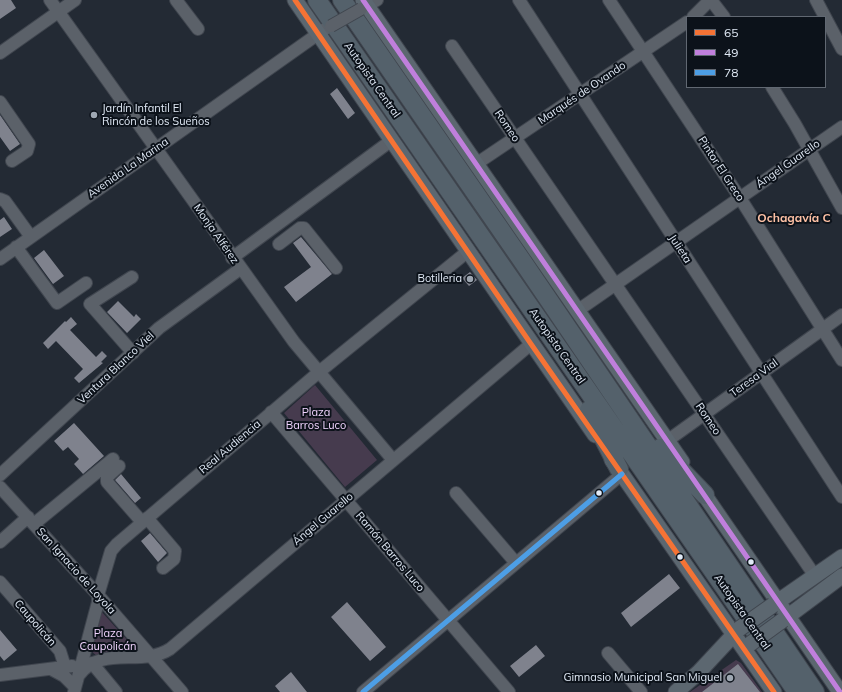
<!DOCTYPE html>
<meta charset="utf-8">
<style>
body{margin:0}
#map{position:relative;width:842px;height:692px;overflow:hidden;background:#232a34;font-family:Mulish,sans-serif}
canvas{display:block}
.legend{position:absolute;left:686px;top:16px;width:140px;height:72px;box-sizing:border-box;background:#0c121a;border:1px solid #616872;margin:0;padding:5px 7px;list-style:none;font-size:12px;color:#e1eaf6}
.legend li{display:flex;align-items:center;gap:8px;height:20px}
.legend b{width:20px;border:1px solid #616872}
</style>
<div id="map">
<canvas width="842" height="692"></canvas>
<ul class="legend">
<li><b style="height:5px;background:#f57335"></b>65</li>
<li><b style="height:5px;background:#c07fdc"></b>49</li>
<li><b style="height:5px;background:#4d9ee5"></b>78</li>
</ul>
</div>
<script>
const g = document.querySelector('canvas').getContext('2d');
g.lineJoin = 'round';
function fillPath(path, color) { g.fillStyle = color; g.fill(path, 'evenodd'); }
function strokePath(path, color, width, dash) { g.strokeStyle = color; g.lineWidth = width; g.lineCap = dash ? 'butt' : 'round'; g.setLineDash(dash || []); g.stroke(path); }
function drawText(font, color, halo, rows, align = 'center') {
  g.font = font + ' Mulish,sans-serif'; g.lineWidth = 4; g.setLineDash([]); g.textBaseline = 'middle'; g.strokeStyle = halo; g.fillStyle = color; for (const [text, x, y, turn = 0] of rows) {
    g.save(); g.translate(x, y); g.rotate((+turn || 0) * Math.PI / 180); g.textAlign = isNaN(turn) ? turn : align; if (halo) g.strokeText(text, 0, 0); g.fillText(text, 0, 0); g.restore();
  }
}
const green = new Path2D(`
 M315,385L377,460L345,487L284,413Z
 M100,610L138,652L97,656L91,651Z
 M736,660L741,663L762,692H690Z`);
const building = new Path2D(`
 M0,0H11L16,8L0,19Z
 M337,88L355,113L348,119L330,94Z
 M0,115L20,144L10,151L0,137Z
 M4,217L12,229L0,237V220Z
 M301,237L332,274L296,302L284,287L311,267L293,243Z
 M44,250L64,276L53,284L34,258Z
 M470,272L477,280L469,286L462,278Z
 M118,301L134,317L136,314L141,319L127,333L107,312Z
 M71,317L77,324L70,330L96,357L102,351L107,356L101,362L103,363L79,383L74,378L83,369L56,341L48,349L43,343L65,321L66,322Z
 M74,423L104,456L83,474L74,464L79,459L68,447L63,451L54,441Z
 M121,474L141,498L135,503L115,480Z
 M150,533L167,553L158,562L141,541Z
 M669,574L680,588L631,627L621,613Z
 M347,602L386,647L370,661L331,617Z
 M0,630L17,650L4,661L0,656Z
 M536,645L545,656L519,677L510,666Z
 M738,664L760,692H702Z
 M291,672L307,692H280L275,686Z`);
const minor = new Path2D(`
 M50,0L294,342L393,460
 M176,0L198,29
 M519,0L842,497
 M609,0L740,198L842,360
 M711,0L724,17
 M816,0L842,49
 M361,9L377,0
 M693,17L710,0
 M452,46L815,576
 M0,53L75,0
 M772,87L795,124L842,208
 M0,102L29,144L27,151L12,161
 M476,164L687,22
 M0,199L5,201L31,237
 M279,244L300,228H304L336,268
 M16,247L57,303L86,283
 M232,258L392,140
 M0,259L325,29
 M132,277L90,304L133,353
 M577,311L842,127
 M271,412L509,692
 M667,441L842,315
 M119,466L107,477V482L142,522
 M0,475L159,328L240,269
 M0,487L98,595L182,692
 M456,493L516,563
 M147,518L175,551L174,559L163,568
 M34,524L113,459
 M0,542L28,517
 M0,582L60,651L65,667
 M608,653L641,692
 M92,663L116,692
 M51,669L64,676L75,687
 M0,675L72,666
 M79,675C101,645 142,667 170,649L531,344
 M74,692L98,602V595L111,551L117,544L319,372L467,252
 M363,692L622,474`);
const major = new Path2D(`
 M295,0L595,435
 M363,0L682,462
 M612,460L774,692
 M699,487L840,692
 M773,605L842,557
 M783,620L842,576
 M676,692L698,673L739,629`);
const highway = new Path2D(`
 M317,0L797,692
 M342,0L523,262L815,692
 M589,410L619,469
 M660,448L705,495`);
const minorBridge = new Path2D(`
 M331,26L361,9`);
const majorBridge = new Path2D(`
 M739,629L773,605
 M750,644L783,620`);
const bus1 = new Path2D(`
 M295,0L531,344L774,692`);
const bus2 = new Path2D(`
 M363,0L840,692`);
const bus3 = new Path2D(`
 M363,692L622,474`);
const markers = [
 [94,115,4,"#9ea7b2"],
 [470,279,4,"#9ea7b2"],
 [599,493,3.5,"#e1eaf6"],
 [680,557,3.5,"#e1eaf6"],
 [751,562,3.5,"#e1eaf6"],
 [730,678,4,"#9ea7b2"]
];
const streetNames = [
 ["Autopista Central",372,80,55],
 ["Marqués de Ovando",582,93,-34],
 ["Romeo",507,126,56],
 ["Ángel Guarello",788,164,-35],
 ["Avenida La Marina",128,168,-35],
 ["Pintor El Greco",721,169,57],
 ["Monja Alférez",216,234,55],
 ["Julieta",680,249,57],
 ["Autopista Central",557,346,55],
 ["Ventura Blanco Viel",116,368,-43],
 ["Teresa Vial",754,378,-36],
 ["Romeo",708,419,56],
 ["Real Audiencia",230,447,-40],
 ["Ángel Guarello",323,519,-40],
 ["Ramón Barros Luco",390,552,50],
 ["San Ignacio de Loyola",76,571,48],
 ["Autopista Central",742,612,55],
 ["Caupolicán",35,623,49]
];
const poiNames = [
 ["Jardín Infantil El",102,109,"left"],
 ["Rincón de los Sueños",102,122,"left"],
 ["Botilleria",462,279],
 ["Gimnasio Municipal San Miguel",722,678]
];
const parkNames = [
 ["Plaza",316,413],
 ["Barros Luco",316,426],
 ["Plaza",108,634],
 ["Caupolicán",108,647]
];
const neighbourhoodNames = [
 ["Ochagavía C",794,218]
];
fillPath(green, '#463b4e');
fillPath(building, '#7f828d');
strokePath(minor, '#40464f', 14);
strokePath(major, '#40464f', 17);
strokePath(highway, '#40464f', 20);
strokePath(minor, '#5b6169', 12);
strokePath(major, '#5c6770', 15);
strokePath(highway, '#54616b', 18);
strokePath(minorBridge, '#40464f', 14, []);
strokePath(majorBridge, '#40464f', 17, []);
strokePath(minorBridge, '#5b6169', 12);
strokePath(majorBridge, '#5c6770', 15);
strokePath(bus1, '#f57335', 5);
strokePath(bus2, '#c07fdc', 5);
strokePath(bus3, '#4d9ee5', 5);
for (const [x, y, r, color] of markers) { const dot = new Path2D(); dot.arc(x, y, r, 0, 2 * Math.PI); g.fillStyle = color; g.fill(dot); strokePath(dot, '#0c121a', 1.5); }
drawText('11px', '#e1eaf6', '#0c121a', streetNames);
drawText('11px', '#e1eaf6', '#0c121a', poiNames, 'right');
drawText('11px', '#f2d5ff', '#0c121a', parkNames);
drawText('bold 12px', '#fdc0a4', '#0c121a', neighbourhoodNames);
</script>
